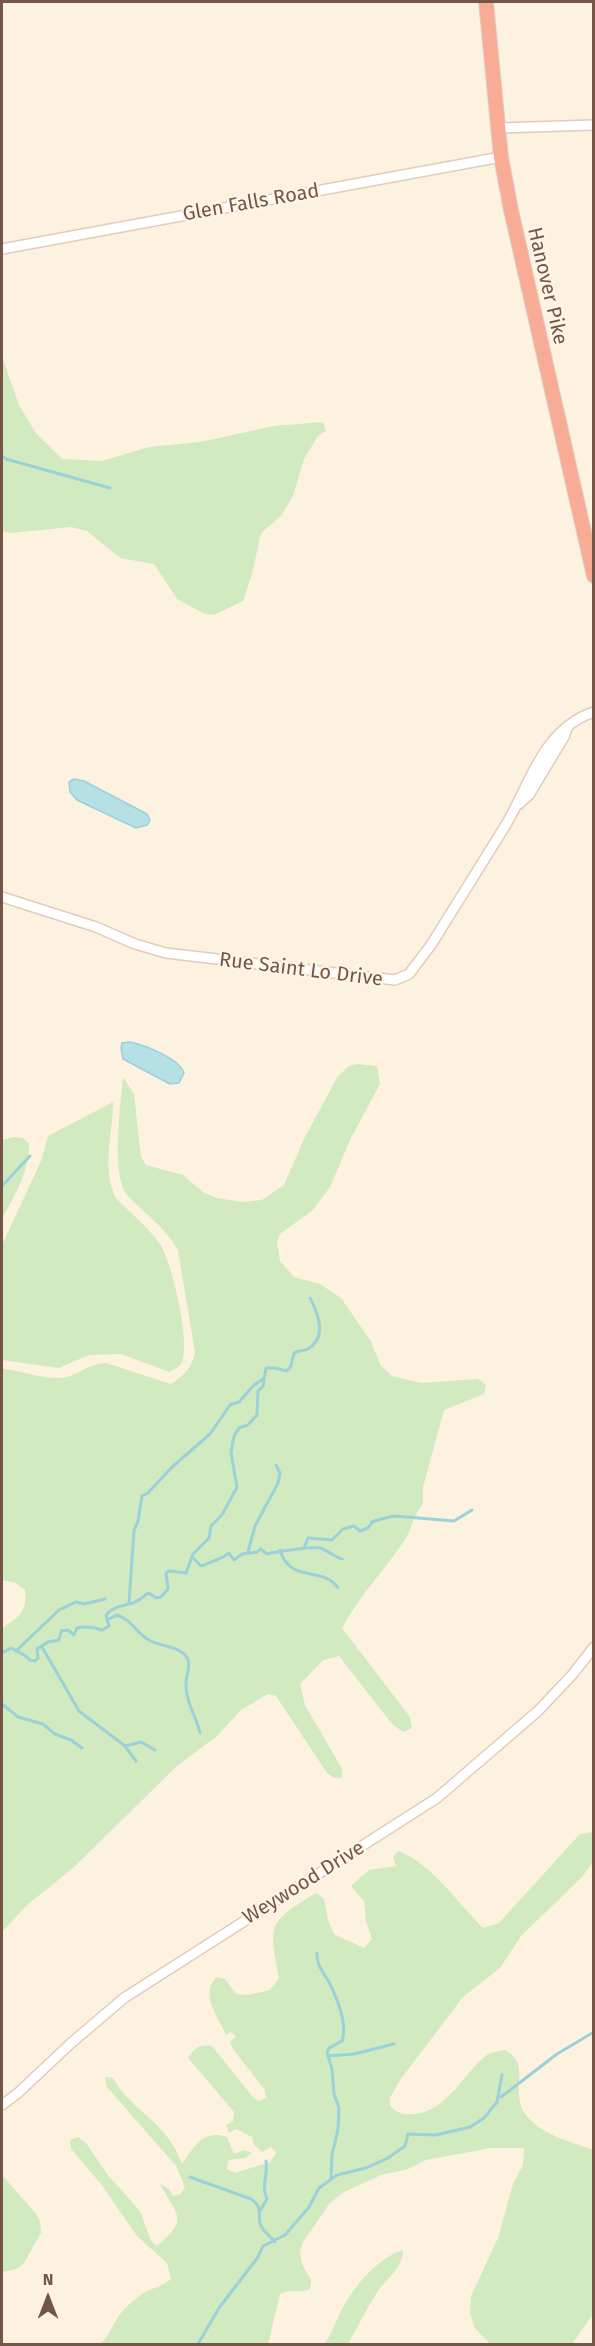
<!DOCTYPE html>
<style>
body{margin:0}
#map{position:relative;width:595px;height:2346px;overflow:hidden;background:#fdf1e0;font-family:"Fira Sans",sans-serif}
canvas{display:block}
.frame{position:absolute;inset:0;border:3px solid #745647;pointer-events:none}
.north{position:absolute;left:18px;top:2268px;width:60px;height:60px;-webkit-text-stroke:4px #fff5e7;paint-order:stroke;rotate:0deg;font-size:16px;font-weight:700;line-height:24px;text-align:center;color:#745647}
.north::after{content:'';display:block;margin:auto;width:21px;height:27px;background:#745647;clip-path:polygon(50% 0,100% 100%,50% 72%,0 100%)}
</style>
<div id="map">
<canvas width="595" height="2346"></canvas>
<div class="frame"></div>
<div class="north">N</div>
</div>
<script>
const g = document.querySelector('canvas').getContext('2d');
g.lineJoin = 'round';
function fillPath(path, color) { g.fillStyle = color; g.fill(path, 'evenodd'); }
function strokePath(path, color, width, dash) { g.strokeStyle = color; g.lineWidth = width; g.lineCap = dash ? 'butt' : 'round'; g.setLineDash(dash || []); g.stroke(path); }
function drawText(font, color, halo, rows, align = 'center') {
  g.font = font + ' "Fira Sans",sans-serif'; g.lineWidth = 5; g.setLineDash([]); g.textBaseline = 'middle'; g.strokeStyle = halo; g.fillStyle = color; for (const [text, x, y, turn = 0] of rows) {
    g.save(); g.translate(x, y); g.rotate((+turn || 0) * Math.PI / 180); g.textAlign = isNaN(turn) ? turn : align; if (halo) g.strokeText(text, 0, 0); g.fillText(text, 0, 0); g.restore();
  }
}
const green = new Path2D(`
 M2,357L19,405L36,433L62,459L102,461L149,447L200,442L274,426L323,422L326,431L318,436L304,459L293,496L281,516L261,533L252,574L243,601L214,615L205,614L177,599L154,564L120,558L87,531L71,527L11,533L2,531Z
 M357,1064L377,1066L380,1084L351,1138L330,1187L313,1210L280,1234L277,1242L280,1261L294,1277L320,1284L341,1298L370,1340L381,1366L392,1376L421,1383L478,1379L486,1385L484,1394L444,1410L423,1487V1504C413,1515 412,1529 404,1541C384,1571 359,1596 342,1628L410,1717L412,1728L403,1732L392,1724L339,1656L323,1660L300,1684L305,1705L342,1769V1778H334L327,1773L276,1696L268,1694L241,1710L217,1736L178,1765L74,1867L26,1906L2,1932V1628C18,1618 28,1611 25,1590L16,1583L2,1580V1369C20,1370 39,1378 57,1378C75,1379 88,1363 106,1363L171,1384C184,1375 192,1368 195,1352L178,1251C167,1229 145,1214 128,1196C110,1174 121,1105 123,1077L134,1094L141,1157L146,1165L183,1175L203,1192L217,1198L242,1202L262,1200L284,1185L305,1137L338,1076L349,1066Z
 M113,1102C113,1134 101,1168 116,1198C129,1212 152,1230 161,1246C173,1266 189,1338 183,1360C181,1367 175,1369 169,1372L121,1354L89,1355L59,1368L2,1360V1245L41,1161L48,1136Z
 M14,1137L23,1138L29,1144C29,1173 15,1194 2,1219V1140Z
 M593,1832V1862L582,1877L521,1936L500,1968L463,1997L400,2080L390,2098V2106C398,2114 404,2115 415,2114C449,2110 462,2074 487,2055C492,2052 499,2051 505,2050C533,2065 508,2093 527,2116C542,2135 572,2142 593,2150V2314L572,2344H490L474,2327L470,2312L471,2296L498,2238L513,2184L523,2165L524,2148H491L426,2160L408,2169L381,2175L344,2192L330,2203L303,2242L300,2251L302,2264L311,2280L310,2289C298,2294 291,2288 280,2294L268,2344H100C109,2337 112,2326 118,2317C123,2309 131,2303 138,2297C148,2288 161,2288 171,2279L167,2263L137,2236L101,2184L71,2149L70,2140L78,2137L86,2143L107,2174L140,2211L151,2241L157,2246C189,2219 178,2217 160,2184L169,2189L173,2196L181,2194L185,2187L176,2166L106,2086L105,2077L113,2078C134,2114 166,2120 182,2164C194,2147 203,2129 227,2137L234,2154L244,2150L252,2153L245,2158L228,2160L227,2169L235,2173L270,2162L276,2153L271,2147L262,2152L254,2145L252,2137L236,2129L229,2133L226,2125L233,2121L234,2112L188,2058C195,2048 199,2044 212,2046L252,2096L258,2101L266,2098L265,2090L233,2049L230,2042L236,2037L231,2032L226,2035C218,2017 199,1993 217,1977L225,1979L236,1994L248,1995L270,1990L279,1978C269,1923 267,1923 316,1893L324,1899L328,1920L334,1934L364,1948L372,1939L366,1921L364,1901L351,1886L369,1870L396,1866L393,1857L398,1851C431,1863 459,1904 483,1928L499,1923L580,1834Z
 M2,2175L36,2214L40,2221L41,2233L24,2263L17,2269L2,2272Z
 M403,2250C402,2271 386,2277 376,2294C366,2310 357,2328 348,2344H324C333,2333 336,2320 343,2307C356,2284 378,2258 403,2250Z`);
const water = new Path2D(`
 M74,779L84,781L147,814L150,820L147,825L136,828L77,800L70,792L69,782Z
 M130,1042C145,1045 180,1059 184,1073L179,1083L170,1084L123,1059L121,1048L122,1043Z`);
const stream = new Path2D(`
 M2,456L6,459L110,488
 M2,1186L30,1156
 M304,1548L308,1538L332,1540L343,1529L354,1526L360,1531L368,1528L372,1522L381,1519L395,1516L454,1521L472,1510
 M280,1550C290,1584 322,1565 338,1588
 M248,1552L255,1526L278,1483L280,1473L276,1465
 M193,1558L201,1566C207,1564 225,1557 229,1553L234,1560L242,1554L257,1552L261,1549L267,1554C274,1552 315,1546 320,1548C327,1550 333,1556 342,1559
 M129,1603L134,1531L138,1521L142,1496L148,1493L171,1468L210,1434L230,1405L239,1402L254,1385L263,1379
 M107,1620L117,1615C133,1621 134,1630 146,1638C155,1646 170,1645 180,1651C195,1659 186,1673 186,1684C186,1703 196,1716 200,1733
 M42,1647L79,1711L125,1746L136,1761
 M16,1651L59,1610L76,1602L84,1604L105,1599
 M2,1653L11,1648C18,1652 25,1654 30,1660L35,1661L38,1658L37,1649L48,1642L59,1640L61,1631L68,1630L74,1635L77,1628C85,1626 94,1627 102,1630L109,1626L106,1615C116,1603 128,1607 137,1601C142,1599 144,1595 149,1593L156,1598L161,1597L168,1589L166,1573L169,1571L186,1573L193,1554L209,1538L211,1526L222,1515L237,1487L231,1453L234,1436L239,1428L248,1425L257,1415L258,1391L263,1386L266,1368H275L287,1371L291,1366L294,1353C299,1350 304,1351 308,1349C328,1337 318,1313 310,1298
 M2,1704L18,1717L43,1724L55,1734L71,1740L82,1748
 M125,1746L141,1742L155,1750
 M317,1953C316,1965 324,1973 330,1984C337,1999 348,2024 342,2041L329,2048L327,2052L332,2069L334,2094L339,2108L338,2129L332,2155L331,2178
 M328,2056L354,2054L394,2044
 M501,2097L557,2054L594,2032
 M190,2177L251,2199C265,2209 256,2215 261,2226C264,2232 271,2237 275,2242
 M260,2211L267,2199C261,2187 268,2175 266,2161
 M198,2344L219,2308L258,2257L263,2246L285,2235L309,2207L319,2188L337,2175L366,2168L388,2158L405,2146L408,2134L436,2135L470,2127L484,2118L497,2102L502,2075`);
const minor = new Path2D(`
 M498,128L594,125
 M2,249L501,157
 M519,804L529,795L564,737L567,728
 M2,897L96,927L135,944L166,953L395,980L409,974L431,945L507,823C530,783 544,728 594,712
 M2,2105L18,2093L70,2044L124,1998L437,1798L538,1711L572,1675L594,1647`);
const highway = new Path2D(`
 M486,2L501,157L511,210L594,576`);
const streetNames = [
 ["Glen Falls Road",251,203,-10],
 ["Hanover Pike",547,286,77],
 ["Rue Saint Lo Drive",301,970,7],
 ["Weywood Drive",304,1883,-32]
];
fillPath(green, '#d2eabf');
fillPath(water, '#b5e1e6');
strokePath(water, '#9bd1d8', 1.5);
strokePath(stream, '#9bd1d8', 3);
strokePath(minor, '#e1ccbc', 12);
strokePath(highway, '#dbd3cf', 16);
strokePath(minor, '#fff', 9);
strokePath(highway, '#f9ac95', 14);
drawText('20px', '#745647', '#fff5e7', streetNames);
</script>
